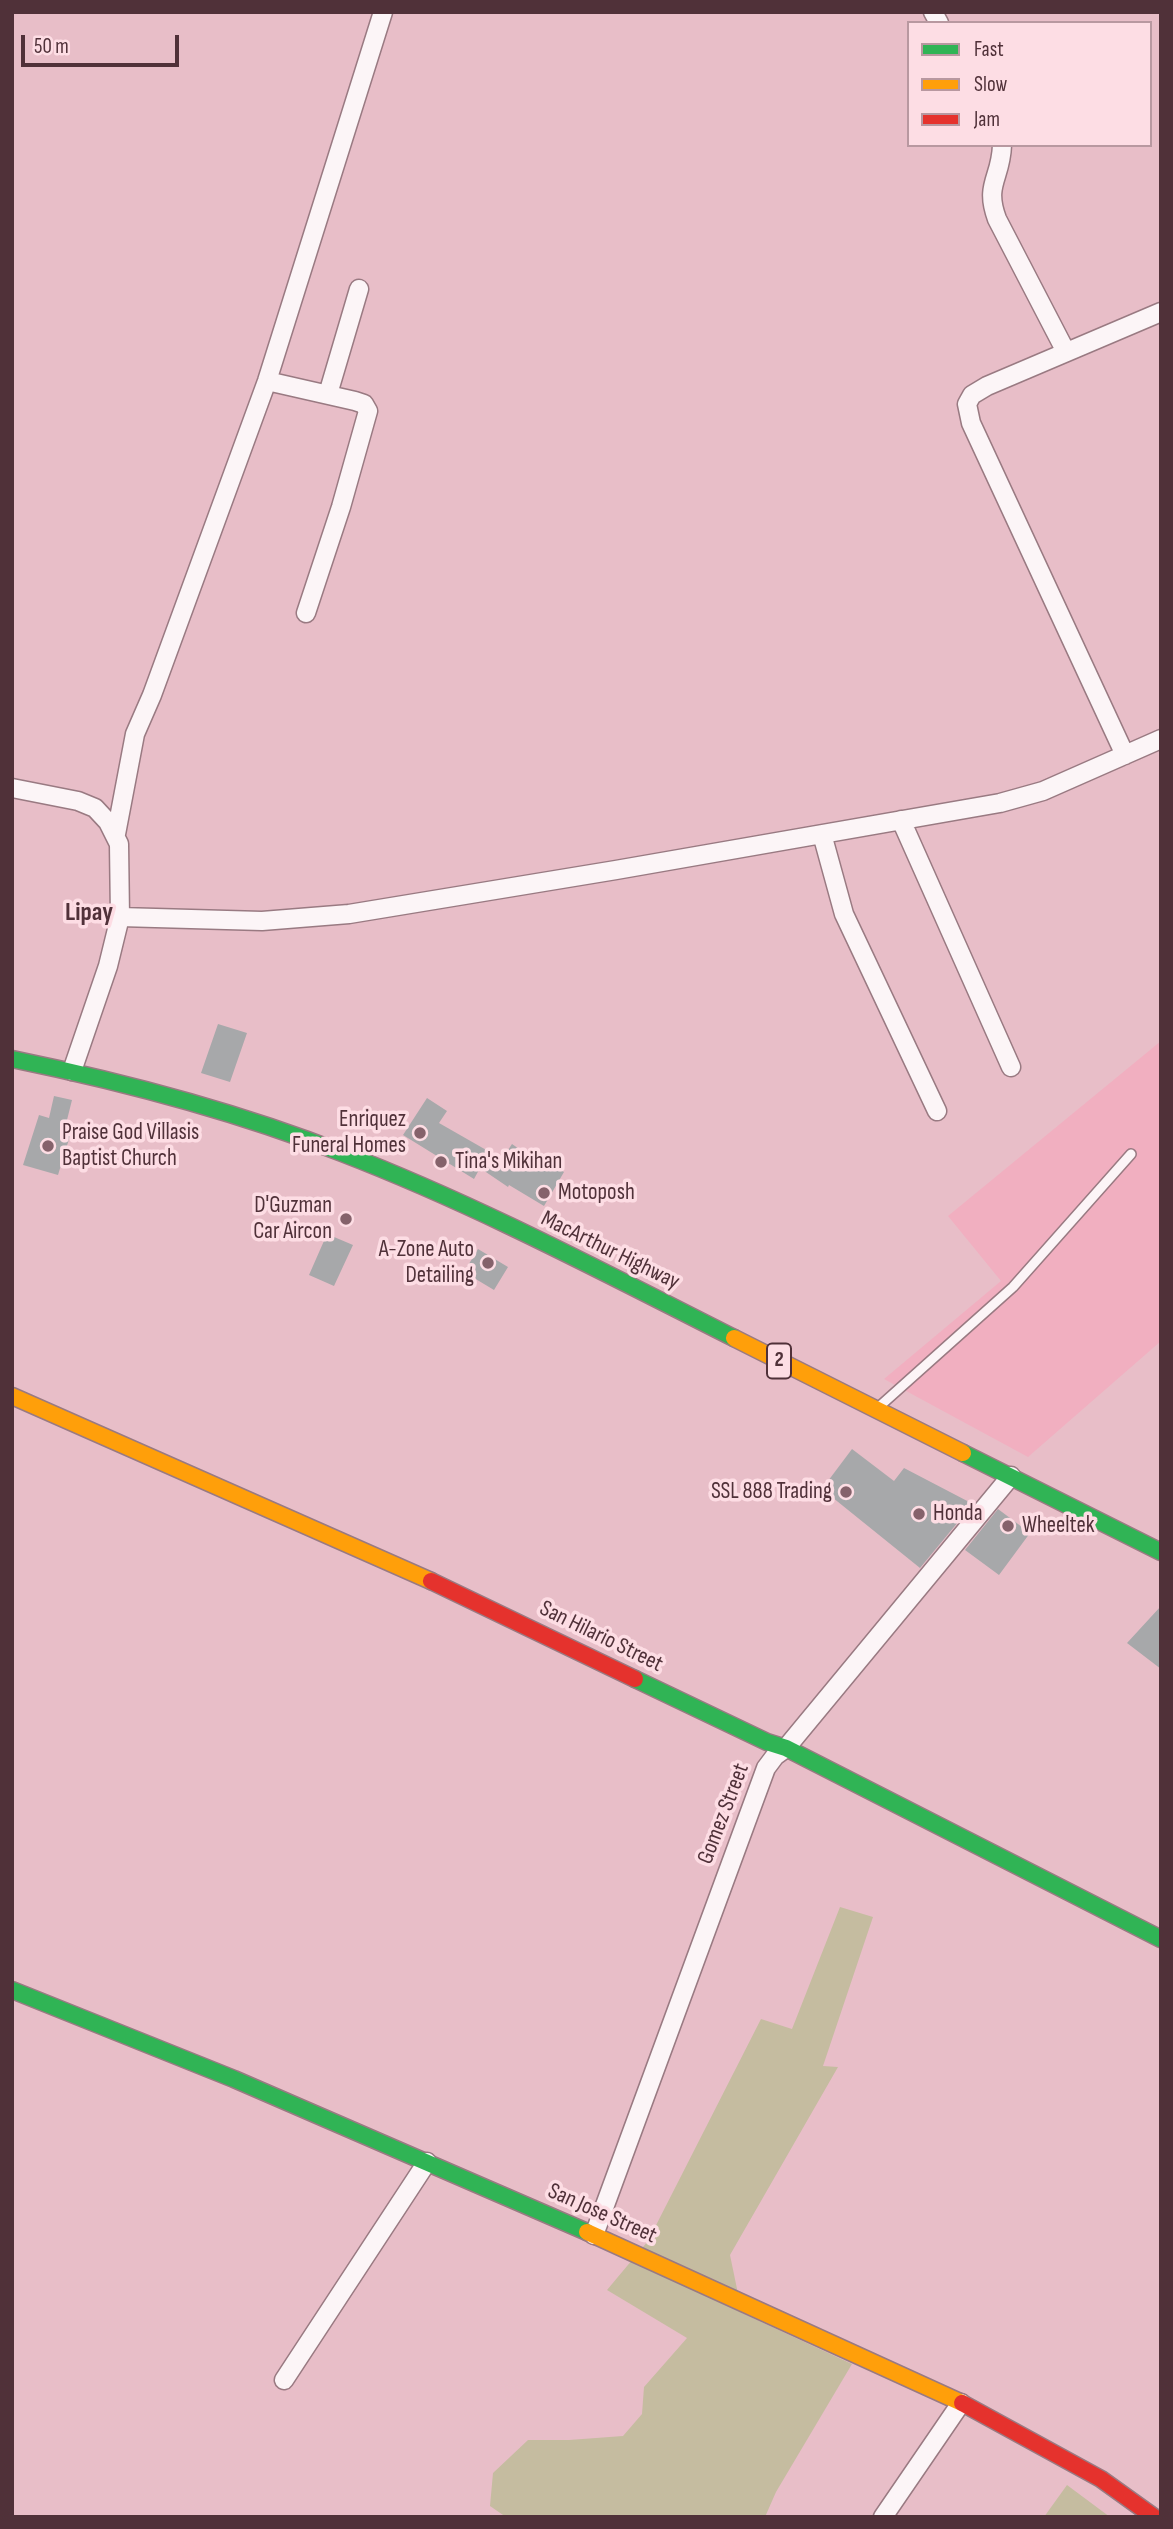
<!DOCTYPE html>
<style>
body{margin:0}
#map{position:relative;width:1173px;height:2529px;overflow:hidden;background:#e8bec8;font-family:"Sofia Sans Condensed",sans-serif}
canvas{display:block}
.frame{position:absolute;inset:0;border:14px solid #503139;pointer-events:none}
.legend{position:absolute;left:907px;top:21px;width:245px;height:126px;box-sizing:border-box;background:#fddde4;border:2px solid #b898a0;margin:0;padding:9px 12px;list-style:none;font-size:21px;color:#503139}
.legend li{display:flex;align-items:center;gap:14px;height:35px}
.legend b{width:35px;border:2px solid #b898a0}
.scale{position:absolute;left:21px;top:35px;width:158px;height:32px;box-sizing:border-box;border:4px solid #503139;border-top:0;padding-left:9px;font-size:21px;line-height:24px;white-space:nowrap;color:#503139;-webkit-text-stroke:5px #fddde4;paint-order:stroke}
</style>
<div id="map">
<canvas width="1173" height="2529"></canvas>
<div class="frame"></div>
<ul class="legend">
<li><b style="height:9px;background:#30b455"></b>Fast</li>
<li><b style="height:9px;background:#ff9f0a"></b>Slow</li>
<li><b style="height:9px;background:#e5322d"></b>Jam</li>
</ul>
<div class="scale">50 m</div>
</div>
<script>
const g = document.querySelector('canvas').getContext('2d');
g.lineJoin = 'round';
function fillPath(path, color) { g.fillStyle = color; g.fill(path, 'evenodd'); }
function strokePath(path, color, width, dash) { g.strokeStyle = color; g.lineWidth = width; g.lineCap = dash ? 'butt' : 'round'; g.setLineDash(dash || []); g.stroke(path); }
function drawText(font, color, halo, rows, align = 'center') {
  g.font = font + ' "Sofia Sans Condensed",sans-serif'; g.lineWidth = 7; g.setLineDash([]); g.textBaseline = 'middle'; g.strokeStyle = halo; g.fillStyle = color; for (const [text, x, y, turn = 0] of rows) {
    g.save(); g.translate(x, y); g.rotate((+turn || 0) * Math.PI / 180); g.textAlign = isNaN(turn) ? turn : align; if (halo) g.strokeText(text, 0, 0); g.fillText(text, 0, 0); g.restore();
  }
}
const built = new Path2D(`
 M1161,1041V1341L1028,1457L884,1379L1001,1281L948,1216Z`);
const green = new Path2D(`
 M840,1907L873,1917L823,2066L838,2067L730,2255L742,2313L852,2364L776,2492L765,2517H506L490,2506L493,2473L528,2440H569L623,2436L642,2414L644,2387L687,2338L607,2290L648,2241L761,2019L792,2029Z
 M1067,2485L1110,2517H1044Z`);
const building = new Path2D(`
 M218,1024L247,1033L230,1082L201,1073Z
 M54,1096L72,1100L66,1124L73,1126L58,1175L23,1165L39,1115L49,1118Z
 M427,1098L447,1111L439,1123L502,1159L512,1144L532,1158L534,1154L564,1172L544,1206L509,1185L508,1187L480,1168L474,1179L403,1135Z
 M327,1234L353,1245L334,1286L309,1275Z
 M478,1249L508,1267L494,1290L464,1272Z
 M852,1449L894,1481L904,1468L973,1504L920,1568L822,1489Z
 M998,1509L1030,1533L999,1575L965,1550Z
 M1161,1606V1669L1127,1643Z`);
const lane = new Path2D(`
 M881,1405L1013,1287L1131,1154`);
const street = new Path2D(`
 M933,12L939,23
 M1002,145C1001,179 984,184 997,219L1066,352
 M267,381L355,401L364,404L368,411L341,507L306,613
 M328,394L359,289
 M1125,755L971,423L967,404L972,395L987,386L1161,312
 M12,788L78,801L95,808L108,822L119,844L120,917L108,966L72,1071
 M901,820L1011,1067
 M116,834L135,734L152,695L267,381L383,12
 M822,834L844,914L937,1111
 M120,917L262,921L349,914L616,870L1000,803L1043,791L1161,739
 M594,2235L766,1768L775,1756L786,1748L1011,1476
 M284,2380L427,2162
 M883,2517L961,2403`);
const fast = new Path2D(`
 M12,1059C124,1082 235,1111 342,1153C477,1205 605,1273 734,1338
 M963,1453L1161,1552
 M635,1679L767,1742L786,1748L1161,1939
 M12,1990L234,2079L587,2232`);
const slow = new Path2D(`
 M734,1338L963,1453
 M12,1396L431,1581
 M587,2232L962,2403`);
const jam = new Path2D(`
 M431,1581L635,1679
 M962,2403L1101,2479L1154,2517`);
const markers = [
 [420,1133,7,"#85626b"],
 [48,1146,7,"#85626b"],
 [441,1162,7,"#85626b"],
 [544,1193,7,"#85626b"],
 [346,1219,7,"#85626b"],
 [488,1263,7,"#85626b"],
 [846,1492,7,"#85626b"],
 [919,1514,7,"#85626b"],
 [1008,1526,7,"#85626b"]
];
const shields = [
 [779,1361,24]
];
const shieldNames = [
 ["2",779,1361]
];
const poiNames = [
 ["Enriquez",406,1120,"right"],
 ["Funeral Homes",406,1146,"right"],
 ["Praise God Villasis",62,1133],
 ["Baptist Church",62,1159],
 ["Tina's Mikihan",455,1162],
 ["Motoposh",558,1193],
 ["D'Guzman",332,1206,"right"],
 ["Car Aircon",332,1232,"right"],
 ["A-Zone Auto",474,1250,"right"],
 ["Detailing",474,1276,"right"],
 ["SSL 888 Trading",832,1492,"right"],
 ["Honda",933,1514],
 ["Wheeltek",1022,1526]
];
const streetNames = [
 ["MacArthur Highway",610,1251,26],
 ["San Hilario Street",601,1637,26],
 ["Gomez Street",724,1814,-69],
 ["San Jose Street",602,2214,24]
];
const quarterNames = [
 ["Lipay",89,913]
];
fillPath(built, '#f1afc0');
fillPath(green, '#c5bca0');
fillPath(building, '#a7a8aa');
strokePath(lane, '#997a82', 12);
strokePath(street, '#997a82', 21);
strokePath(fast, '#997a82', 19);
strokePath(slow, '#997a82', 19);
strokePath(jam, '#997a82', 19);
strokePath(lane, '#fcf5f7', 9);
strokePath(street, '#fcf5f7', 18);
strokePath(fast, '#30b455', 16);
strokePath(slow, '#ff9f0a', 16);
strokePath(jam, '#e5322d', 16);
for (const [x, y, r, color] of markers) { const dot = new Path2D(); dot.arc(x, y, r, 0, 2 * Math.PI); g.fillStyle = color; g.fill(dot); strokePath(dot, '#fddde4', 2.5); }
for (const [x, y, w] of shields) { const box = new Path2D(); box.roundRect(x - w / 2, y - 17.5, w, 35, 5); g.fillStyle = '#fddde4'; g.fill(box); strokePath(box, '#503139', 2); }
drawText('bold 21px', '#503139', null, shieldNames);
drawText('23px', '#503139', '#fddde4', poiNames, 'left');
drawText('23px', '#503139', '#fddde4', streetNames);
drawText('bold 26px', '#503139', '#fddde4', quarterNames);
</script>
